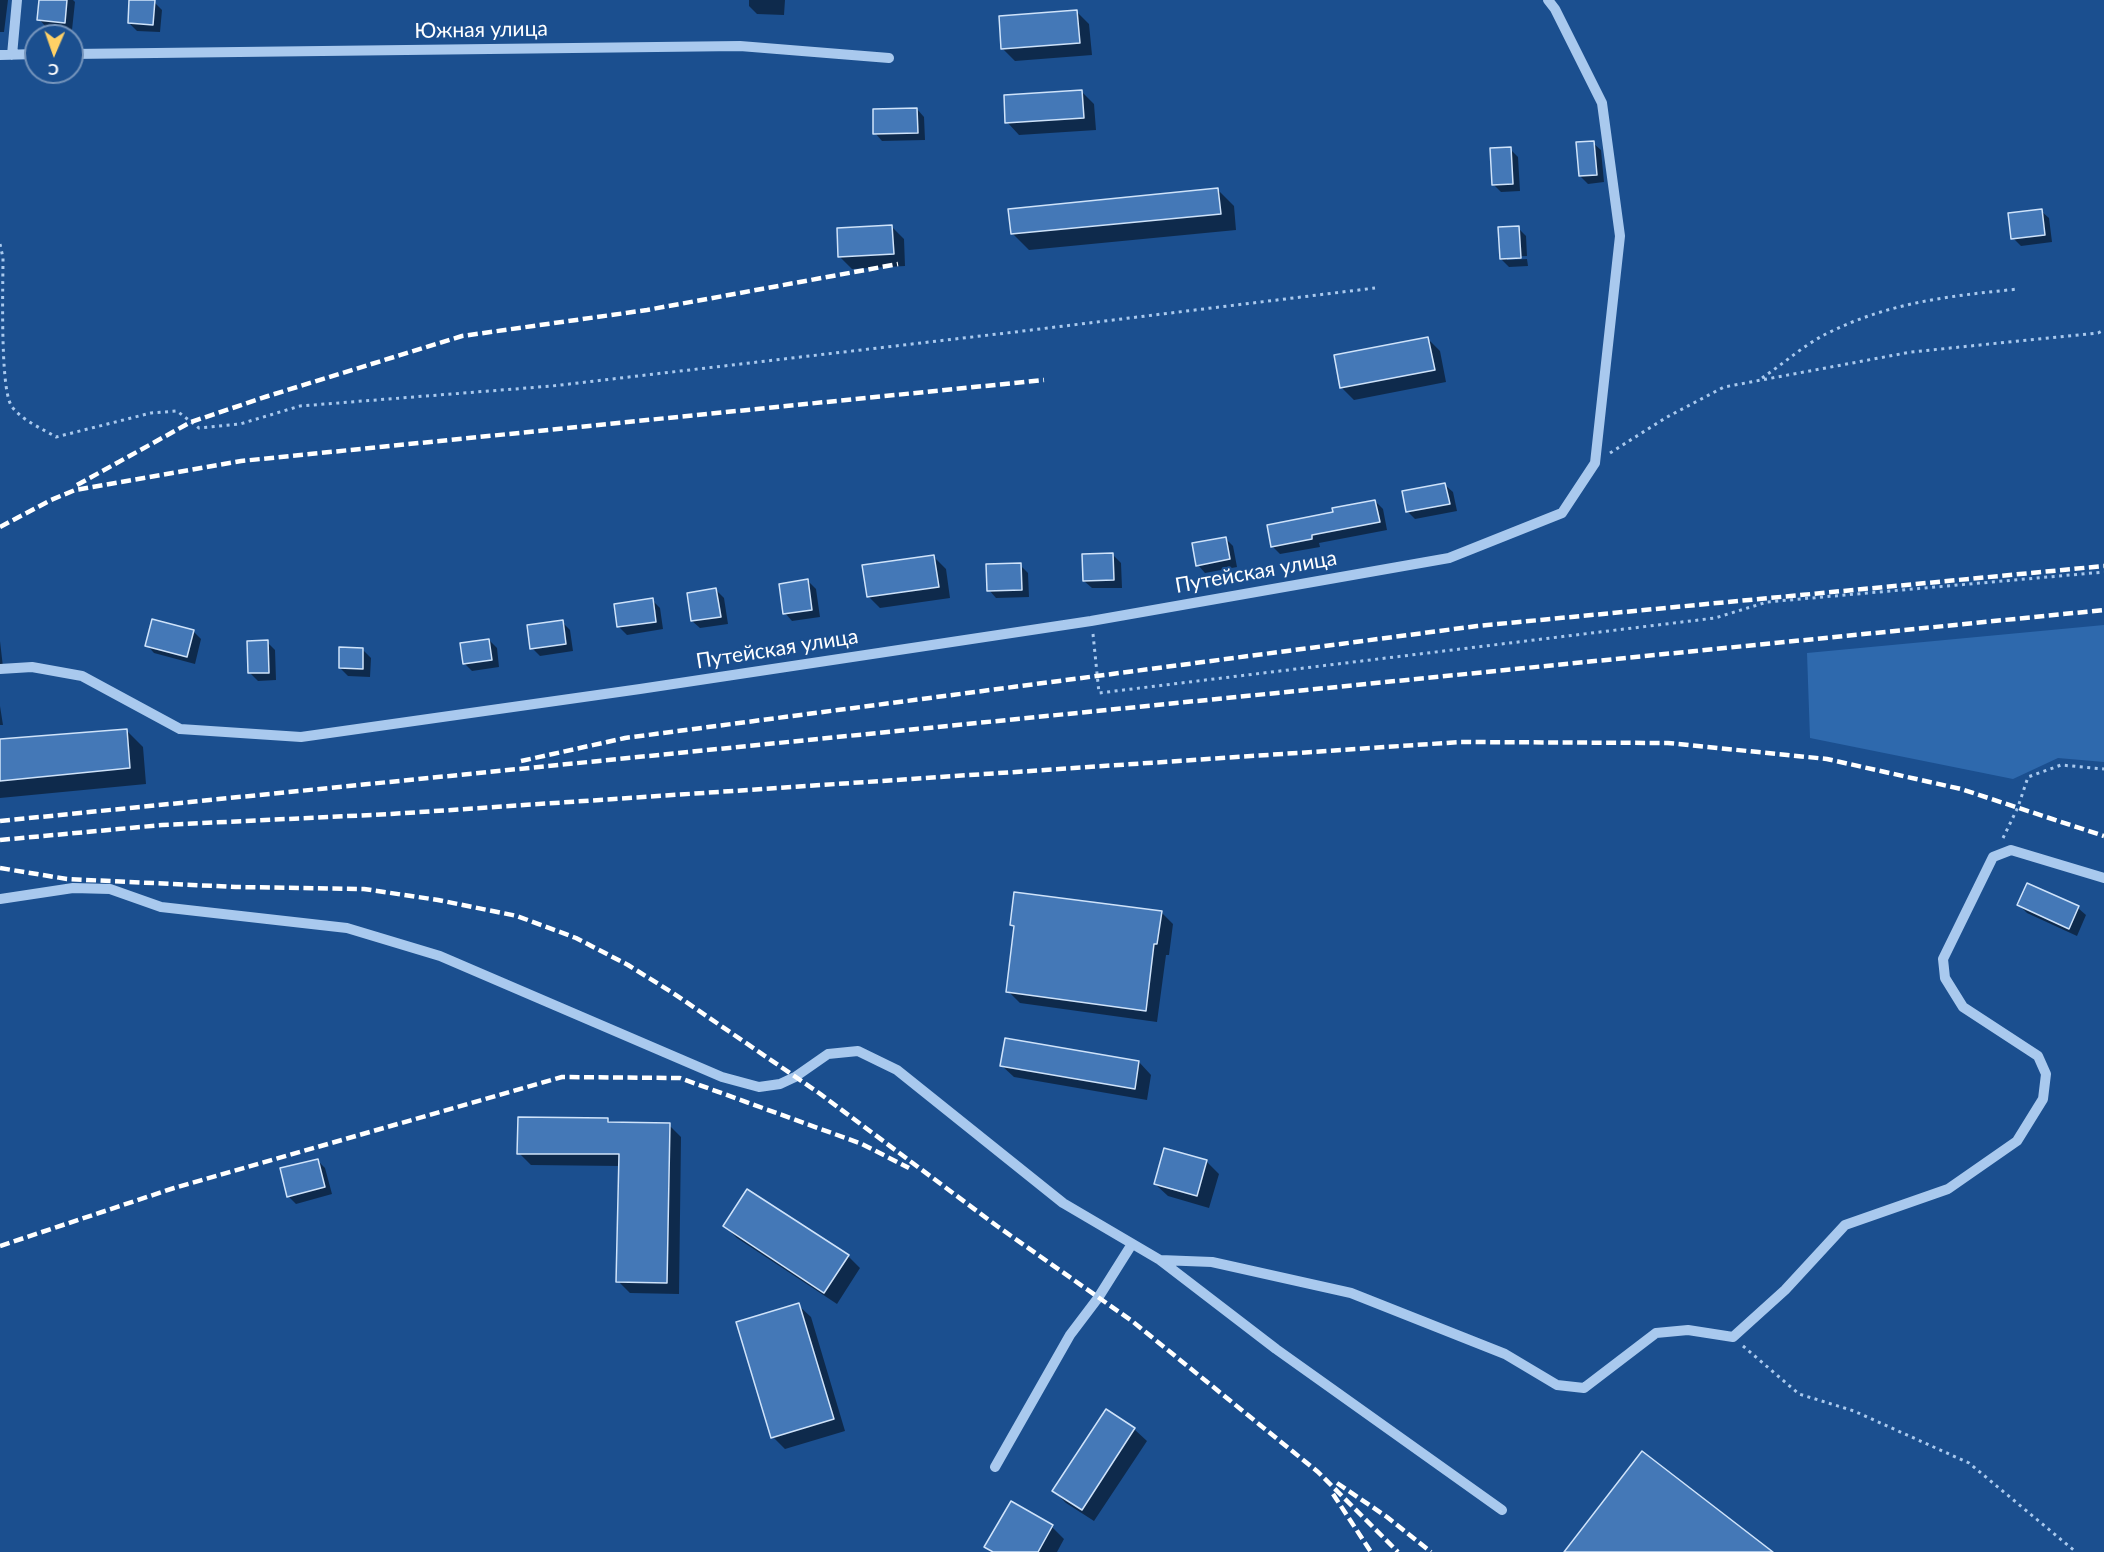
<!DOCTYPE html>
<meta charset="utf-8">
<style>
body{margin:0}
#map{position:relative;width:2104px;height:1552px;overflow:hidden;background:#1b4f8f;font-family:Lato,sans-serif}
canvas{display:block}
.north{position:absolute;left:24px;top:24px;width:60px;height:60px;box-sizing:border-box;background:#1b4f8f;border:2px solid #7695bc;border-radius:50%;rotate:182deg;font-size:16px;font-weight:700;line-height:24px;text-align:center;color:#fff}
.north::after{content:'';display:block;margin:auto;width:21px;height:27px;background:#ffd166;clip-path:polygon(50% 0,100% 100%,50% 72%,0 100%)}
</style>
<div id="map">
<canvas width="2104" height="1552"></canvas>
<div class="north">С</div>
</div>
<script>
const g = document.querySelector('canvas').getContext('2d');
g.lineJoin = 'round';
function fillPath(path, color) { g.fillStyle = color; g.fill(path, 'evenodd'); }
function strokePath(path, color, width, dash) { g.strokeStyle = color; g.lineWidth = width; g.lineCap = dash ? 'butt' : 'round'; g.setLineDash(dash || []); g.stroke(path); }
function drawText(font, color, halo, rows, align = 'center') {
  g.font = font + ' Lato,sans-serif'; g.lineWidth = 4.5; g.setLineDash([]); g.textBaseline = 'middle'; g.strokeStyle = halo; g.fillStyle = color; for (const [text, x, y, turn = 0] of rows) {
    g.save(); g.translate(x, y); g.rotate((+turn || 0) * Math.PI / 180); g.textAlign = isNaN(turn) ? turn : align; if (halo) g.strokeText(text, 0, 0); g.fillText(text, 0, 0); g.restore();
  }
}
const green = new Path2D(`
 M2104,625V762L2058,758L2013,779L1810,738L1807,653Z`);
const shadow = new Path2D(`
 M0,0H8L4,32H0Z
 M40,0H73L75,2L72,30L46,27L39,19Z
 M130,0L154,2L162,10L160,32L137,31L129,23Z
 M749,0H785L784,15L757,14L749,6Z
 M1077,12L1089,24L1092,55L1015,61L1003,49Z
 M1082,92L1094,104L1096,130L1019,135L1007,122Z
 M917,109L924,117L925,140L882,141L875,133Z
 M1593,143L1601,150L1604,182L1588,184L1580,176Z
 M1510,149L1518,157L1520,191L1501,192L1493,184Z
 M1218,190L1234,206L1236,230L1029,250L1012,233Z
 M2041,211L2049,218L2052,242L2021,246L2013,238Z
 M892,227L904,239L905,266L852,269L840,257Z
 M1518,228L1526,236L1527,256L1507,257V260L1527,259L1528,266L1509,267L1501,259Z
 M1428,339L1440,351L1446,382L1354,400L1342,388Z
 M1445,485L1453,492L1457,511L1415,519L1407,511Z
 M1375,501L1383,509L1387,530L1319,543L1320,547L1280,554L1272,546L1334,513Z
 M1225,538L1233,546L1237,567L1205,573L1198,565Z
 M1113,555L1121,563L1122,588H1092L1084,581Z
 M934,557L946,569L950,598L880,608L868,596Z
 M1020,565L1028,573L1029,597L996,598L989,590Z
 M808,581L816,589L820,617L792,621L785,613Z
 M716,590L724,598L728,624L700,628L692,621Z
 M652,600L660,608L663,629L627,635L619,627Z
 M562,622L570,630L573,651L540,656L532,648Z
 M193,631L201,639L195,664L154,653L147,645Z
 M489,640L497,648L499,667L472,671L464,663Z
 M0,641L3,667L0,668Z
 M267,642L275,650L276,680L258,681L250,673Z
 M363,650L371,658L370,677L348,676L340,668Z
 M0,706L3,725H0Z
 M126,730L143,747L146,784L0,798V741Z
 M2019,905L2078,908L2086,915L2077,936L2027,913Z
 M1161,912L1173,924L1169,955H1166L1157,1022L1020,1003L1008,991L1016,929L1011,925Z
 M1139,1062L1151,1075L1147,1100L1014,1077L1001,1065Z
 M608,1120L612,1124L669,1125L681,1137L679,1294L630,1293L618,1281L620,1166L531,1165L519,1153Z
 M317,1160L325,1168L332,1194L296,1204L288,1196Z
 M1206,1161L1219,1174L1209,1208L1168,1196L1155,1184Z
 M725,1226L848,1256L860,1268L837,1304L737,1238Z
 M798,1305L811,1317L845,1431L785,1449L773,1437Z
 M1106,1411L1134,1429L1147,1441L1094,1521L1066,1503L1054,1491Z
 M1011,1503L1052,1527L1064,1539L1057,1552H992L986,1546Z`);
const building = new Path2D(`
 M39,0H67L65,23L37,20Z
 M129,0H155L153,25L128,23Z
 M1077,10L1080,43L1001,49L999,16Z
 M1082,90L1084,118L1005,123L1004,95Z
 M917,108L918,133L873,134V109Z
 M1594,141L1597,175L1579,176L1576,142Z
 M1511,147L1513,184L1492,185L1490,148Z
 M1218,188L1221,214L1011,234L1008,209Z
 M2042,209L2045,235L2011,239L2008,213Z
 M892,225L894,254L838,257L837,228Z
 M1519,226L1521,258L1500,259L1498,227Z
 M1428,337L1435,370L1340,388L1334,355Z
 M1445,483L1450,504L1406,512L1402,491Z
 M1375,500L1380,522L1312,535V539L1271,547L1267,525L1333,512L1332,508Z
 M1226,537L1230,559L1196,566L1192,543Z
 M1113,553L1114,580L1083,581L1082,554Z
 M934,555L939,587L867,597L862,565Z
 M1021,563L1022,590L987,591L986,564Z
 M808,579L812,610L783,614L779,584Z
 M716,588L721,617L691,621L687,593Z
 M653,598L656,622L617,627L614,604Z
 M152,619L194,630L187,657L145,646Z
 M563,620L566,644L530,649L527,625Z
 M489,639L492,660L463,664L460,643Z
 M268,640L269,673H248L247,641Z
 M339,647L363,648V669L339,668Z
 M127,729L130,768L0,781V739Z
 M2027,883L2079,906L2069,929L2017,905Z
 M1014,892L1162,911L1157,944H1154L1146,1011L1006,992L1014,926L1010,925Z
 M1005,1038L1139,1061L1135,1089L1000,1066Z
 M518,1117L608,1118V1122L670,1123L667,1283L616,1282L619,1154H517Z
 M1164,1148L1207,1160L1197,1196L1154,1184Z
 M318,1159L325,1187L287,1197L280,1168Z
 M747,1189L849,1255L824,1293L723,1226Z
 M799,1303L834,1419L771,1438L736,1322Z
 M1106,1409L1135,1428L1082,1510L1052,1491Z
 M1642,1451L1773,1552H1564Z
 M1011,1501L1053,1525L1038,1552H993L984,1547Z`);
const path = new Path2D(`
 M0,244L3,258C3,285 0,386 11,405C19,419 43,429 56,437L151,413L177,411L199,428L240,424L300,406L552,386L1015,332L1375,288
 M1762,378C1783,364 1804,345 1826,334C1889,302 1950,296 2018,289
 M1610,453L1667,417L1724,387L1911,352L2098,333L2104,330
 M1093,634L1099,693L1715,618L1767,602L2104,572
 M2003,838L2018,807L2028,777L2061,765L2104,769
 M1743,1346L1799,1394L1854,1411L1969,1463L2076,1552`);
const minor = new Path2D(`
 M72,54L740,46L889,58
 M0,55L36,54
 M12,55L17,0
 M0,669L32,667L82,676L180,729L301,737L640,689L1091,621L1449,558L1562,513L1595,463L1620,236L1602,103L1555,9L1548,0
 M0,899L73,888L110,889L161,907L347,928L440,956L722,1077L759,1087L780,1084L795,1077L828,1054L858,1051L897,1070L1063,1203L1160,1260L1212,1262L1351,1293L1505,1354L1557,1385L1584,1388L1656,1333L1688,1330L1733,1337L1785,1290L1845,1225L1948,1189L2017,1141L2043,1099L2046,1074L2038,1056L1963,1007L1945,978L1943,959L1993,857L2011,850L2104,878
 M1160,1260L1276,1349L1502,1510
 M995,1467L1070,1335L1098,1298L1132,1244`);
const rail = new Path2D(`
 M77,485L191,422L268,396L462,336L647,310L898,264
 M0,527L51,500L75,490L241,461L1044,380
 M521,761L625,738L1477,626L2104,566
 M0,821L2104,610
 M0,840L162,825L391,814L1460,742L1668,743L1827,759L1961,789L2104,836
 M0,868L67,879L236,887L364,889L438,900L517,916L576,938L628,965L673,993L819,1093L997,1226L1132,1321L1318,1472L1398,1552
 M0,1246L174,1188L562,1077L680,1078L862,1144L909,1168
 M1337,1483L1387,1517L1431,1552
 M1333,1494L1371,1552`);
const streetNames = [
 ["Южная улица",481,30,-1],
 ["Путейская улица",1256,572,-10],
 ["Путейская улица",777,649,-9]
];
fillPath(green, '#2e69ad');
fillPath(shadow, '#0007');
fillPath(building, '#4478b7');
strokePath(building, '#cfe3fa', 1.5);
strokePath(path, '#a9c9ee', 3, [3, 4.5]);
strokePath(minor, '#a9c9ee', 10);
strokePath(rail, '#fff', 4.5, [10, 4.5]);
drawText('21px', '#fff', '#1b4f8f', streetNames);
</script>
